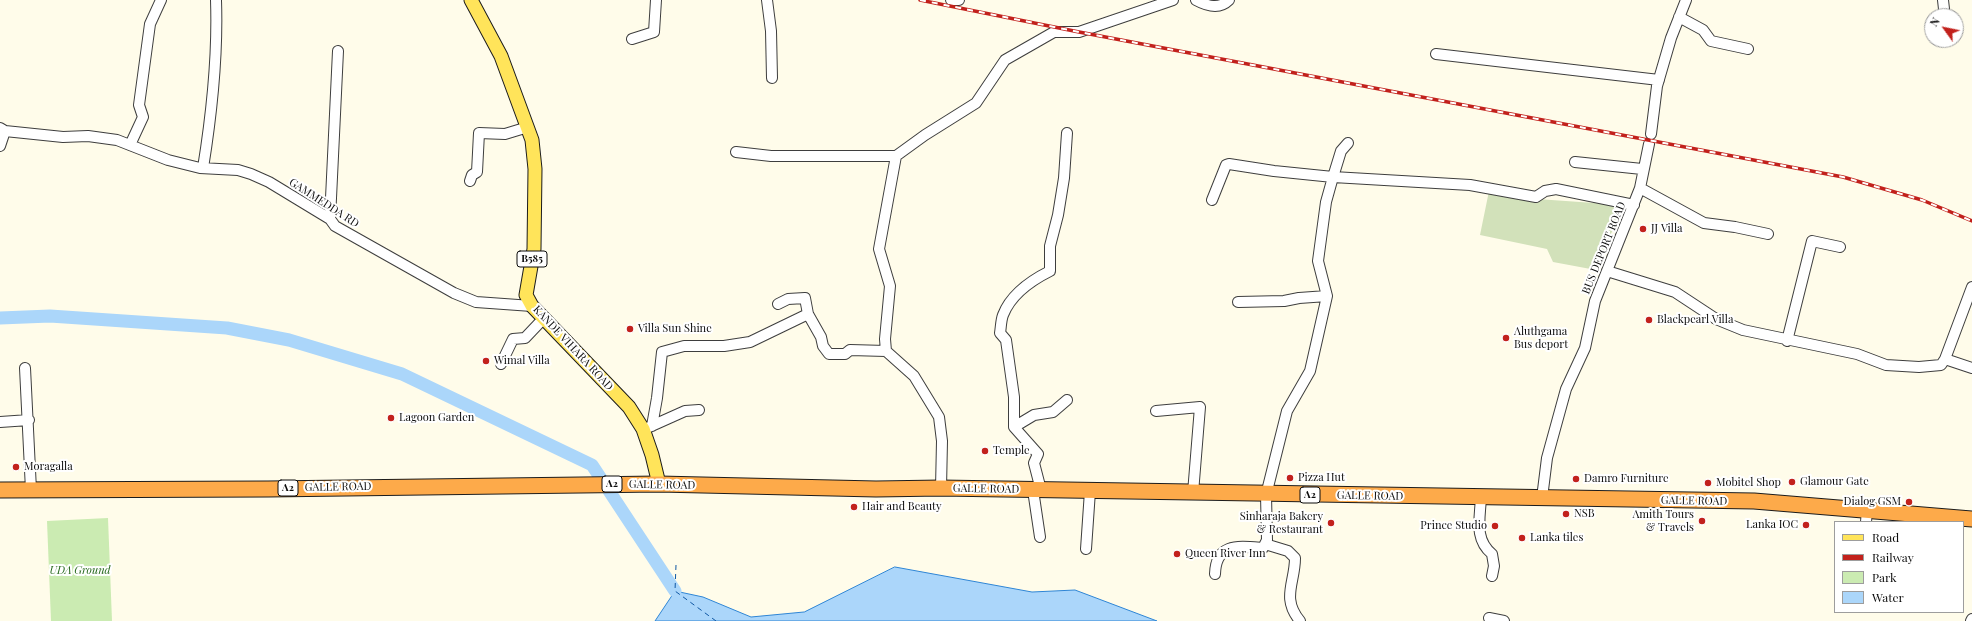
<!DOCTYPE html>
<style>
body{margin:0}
#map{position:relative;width:1972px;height:621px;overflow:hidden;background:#fffcea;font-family:"Playfair Display",serif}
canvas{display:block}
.legend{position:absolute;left:1834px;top:521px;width:130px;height:92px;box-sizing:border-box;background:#fff;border:1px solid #9d9d9d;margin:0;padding:5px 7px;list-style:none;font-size:12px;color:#0b0b0b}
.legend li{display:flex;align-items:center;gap:8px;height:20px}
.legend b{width:20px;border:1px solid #9d9d9d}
.north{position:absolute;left:1924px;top:8px;width:40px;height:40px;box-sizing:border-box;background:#fff;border:1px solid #9d9d9d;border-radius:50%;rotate:303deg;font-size:11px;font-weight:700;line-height:16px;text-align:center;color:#0b0b0b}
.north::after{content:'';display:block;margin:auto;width:14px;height:18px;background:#c2211c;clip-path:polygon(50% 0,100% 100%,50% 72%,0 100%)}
</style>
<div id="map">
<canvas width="1972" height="621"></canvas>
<ul class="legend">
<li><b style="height:5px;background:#ffe45a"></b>Road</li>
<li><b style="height:5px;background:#c2211c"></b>Railway</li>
<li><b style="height:11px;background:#cbebb2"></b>Park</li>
<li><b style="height:11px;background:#abd6fa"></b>Water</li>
</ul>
<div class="north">N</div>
</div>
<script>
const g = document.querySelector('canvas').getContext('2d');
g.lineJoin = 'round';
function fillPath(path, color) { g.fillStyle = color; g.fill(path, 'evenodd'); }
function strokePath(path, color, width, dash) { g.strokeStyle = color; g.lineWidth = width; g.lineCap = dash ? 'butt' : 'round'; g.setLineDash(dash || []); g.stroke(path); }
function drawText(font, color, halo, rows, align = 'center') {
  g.font = font + ' "Playfair Display",serif'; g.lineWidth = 4; g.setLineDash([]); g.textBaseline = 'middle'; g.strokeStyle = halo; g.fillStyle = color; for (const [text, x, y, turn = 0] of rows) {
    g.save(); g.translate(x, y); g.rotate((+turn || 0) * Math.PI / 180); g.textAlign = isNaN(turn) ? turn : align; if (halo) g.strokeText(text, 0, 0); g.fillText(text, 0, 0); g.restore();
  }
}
const green = new Path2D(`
 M108,518L112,621H51L47,521Z`);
const cemetery = new Path2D(`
 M1489,191L1537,199L1623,205L1596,270L1553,262L1547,249L1480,235Z`);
const water = new Path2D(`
 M895,567L1032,592L1075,590L1157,621H655L675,591L703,597L751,617L804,612Z`);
const river = new Path2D(`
 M0,318L50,316L227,328L289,340L402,374L592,465L675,591`);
const ferry = new Path2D(`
 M676,565L675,591L716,621`);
const minor = new Path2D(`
 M767,0L771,31L772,78
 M951,0H959
 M1196,0C1207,6 1219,10 1229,0
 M1943,0L1944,9
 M1679,17L1703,30L1711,41L1748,49
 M632,39L654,32L656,0
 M1436,54L1659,80
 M0,128L5,131L63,137L88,136L117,140L168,160L200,168L238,170L251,174L269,182L330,219L335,226L454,293L476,302L532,306
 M1651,134L1657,86L1671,38L1686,0
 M130,145L143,117L139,105L150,24L161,0
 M0,146L5,131
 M736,152L771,156H896L925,135L976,103L1005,60L1054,32H1079L1173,0
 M896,156L879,249L890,286L885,339L886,351L914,376L939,417L942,441L941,488
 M1575,162L1642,169
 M203,168C212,112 218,57 216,0
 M470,181L472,175L477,172L479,133L505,134L528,127
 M1640,188L1704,223L1735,227L1768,234
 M1212,200L1226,165L1229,164L1274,171L1333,177L1341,151L1348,143
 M330,219L338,51
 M1607,271L1675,292L1716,319L1743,330L1857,354L1886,365L1919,367L1941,365L1945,359L1972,287
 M1238,302L1284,301L1299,298L1327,296
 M778,304L788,299L805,298L808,314
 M1787,341L1812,241L1840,247
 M1945,359L1972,368
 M501,364L513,339L525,338L544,318
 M25,368L31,490
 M1156,411L1200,407L1193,493
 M0,422L29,420
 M652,426L657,398L662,352L684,346H724L750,342L808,314L821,337L823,346L829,354H845L850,350L886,351
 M1014,427L1034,415L1053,412L1067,400
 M647,428L685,411L699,410
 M1033,490L1040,537
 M1041,490L1034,463L1038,454L1014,427V397L1006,340L1000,333C1001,327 1001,320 1003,315C1011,294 1032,280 1050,271V246L1058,215L1064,178L1067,133
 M1481,497C1480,519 1474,539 1492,554L1494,566L1492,576
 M1542,498L1547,458L1566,389L1585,348L1595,301L1640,188L1649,144
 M1866,522L1867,510
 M1265,544L1288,551L1295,558C1295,583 1281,598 1300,621
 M1086,549L1090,491
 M1215,574C1216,543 1237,546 1263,548L1267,540L1266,495L1287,411L1310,371L1327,296L1318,261L1326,202L1333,177L1470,185L1536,197L1545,191L1556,189L1634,205
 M1489,618L1504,621
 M1971,621L1972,619`);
const major = new Path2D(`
 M471,0L501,56L532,140L535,169L534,249L526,295L532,306L629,407L643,429L652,455L659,484`);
const highway = new Path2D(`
 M0,490L268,489L659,484L876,489L941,488L1754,501L1972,519`);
const rail = new Path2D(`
 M920,0L1079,32L1843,177L1922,200L1972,221`);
const markers = [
 [1643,229,4,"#c2211c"],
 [1649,320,4,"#c2211c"],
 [630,329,4,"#c2211c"],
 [1506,338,4,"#c2211c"],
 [486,361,4,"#c2211c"],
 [391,418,4,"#c2211c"],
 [985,451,4,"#c2211c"],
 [16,467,4,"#c2211c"],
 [1290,478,4,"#c2211c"],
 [1576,479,4,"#c2211c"],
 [1792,482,4,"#c2211c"],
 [1708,483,4,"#c2211c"],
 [1909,502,4,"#c2211c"],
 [854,507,4,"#c2211c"],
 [1566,514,4,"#c2211c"],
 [1702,521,4,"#c2211c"],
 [1331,523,4,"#c2211c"],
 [1806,525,4,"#c2211c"],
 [1495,526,4,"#c2211c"],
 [1522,538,4,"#c2211c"],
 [1177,554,4,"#c2211c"]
];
const shields = [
 [532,259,30],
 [612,484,20],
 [288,488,20],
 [1310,495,20]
];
const shieldNames = [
 ["B585",532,259],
 ["A2",612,484],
 ["A2",288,488],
 ["A2",1310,495]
];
const streetNames = [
 ["GAMMEDDA RD",324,203,33],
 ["BUS DEPORT ROAD",1604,248,-68],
 ["KANDE VIHARA ROAD",573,348,47],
 ["GALLE ROAD",662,485,1],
 ["GALLE ROAD",338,487,-1],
 ["GALLE ROAD",986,489,1],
 ["GALLE ROAD",1370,496,1],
 ["GALLE ROAD",1694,501,1]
];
const poiNames = [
 ["JJ Villa",1651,229],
 ["Blackpearl Villa",1657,320],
 ["Villa Sun Shine",638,329],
 ["Aluthgama",1514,332],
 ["Bus deport",1514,345],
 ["Wimal Villa",494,361],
 ["Lagoon Garden",399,418],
 ["Temple",993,451],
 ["Moragalla",24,467],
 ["Pizza Hut",1298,478],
 ["Damro Furniture",1584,479],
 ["Glamour Gate",1800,482],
 ["Mobitel Shop",1716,483],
 ["Dialog GSM",1901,502,"right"],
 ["Hair and Beauty",862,507],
 ["NSB",1574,514],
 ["Amith Tours",1694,515,"right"],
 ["& Travels",1694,528,"right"],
 ["Sinharaja Bakery",1323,517,"right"],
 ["& Restaurant",1323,530,"right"],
 ["Lanka IOC",1798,525,"right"],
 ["Prince Studio",1487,526,"right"],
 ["Lanka tiles",1530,538],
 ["Queen River Inn",1185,554]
];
const parkNames = [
 ["UDA Ground",80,571]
];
fillPath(green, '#cbebb2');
fillPath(cemetery, '#d2e1ba');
fillPath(water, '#abd6fa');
strokePath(water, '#2e85d5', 1);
strokePath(river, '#abd6fa', 13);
strokePath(ferry, '#0f57a3', 1, [5, 4]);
strokePath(minor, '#3e3e3e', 12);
strokePath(major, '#1c1c1c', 15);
strokePath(highway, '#1c1c1c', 17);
strokePath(minor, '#fff', 10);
strokePath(major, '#ffe45a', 13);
strokePath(highway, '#fdaa4a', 15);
strokePath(rail, '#c2211c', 3.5);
strokePath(rail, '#fff', 2, [6]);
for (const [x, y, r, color] of markers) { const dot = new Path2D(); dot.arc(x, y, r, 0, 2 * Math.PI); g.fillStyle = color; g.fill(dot); strokePath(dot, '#fff', 1.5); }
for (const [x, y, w] of shields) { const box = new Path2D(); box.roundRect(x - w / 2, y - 8, w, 16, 3); g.fillStyle = '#fff'; g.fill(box); strokePath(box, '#0b0b0b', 1); }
drawText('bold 10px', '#0b0b0b', null, shieldNames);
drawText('11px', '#0b0b0b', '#fff', streetNames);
drawText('11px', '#0b0b0b', '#fff', poiNames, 'left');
drawText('italic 11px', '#236619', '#fff', parkNames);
</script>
